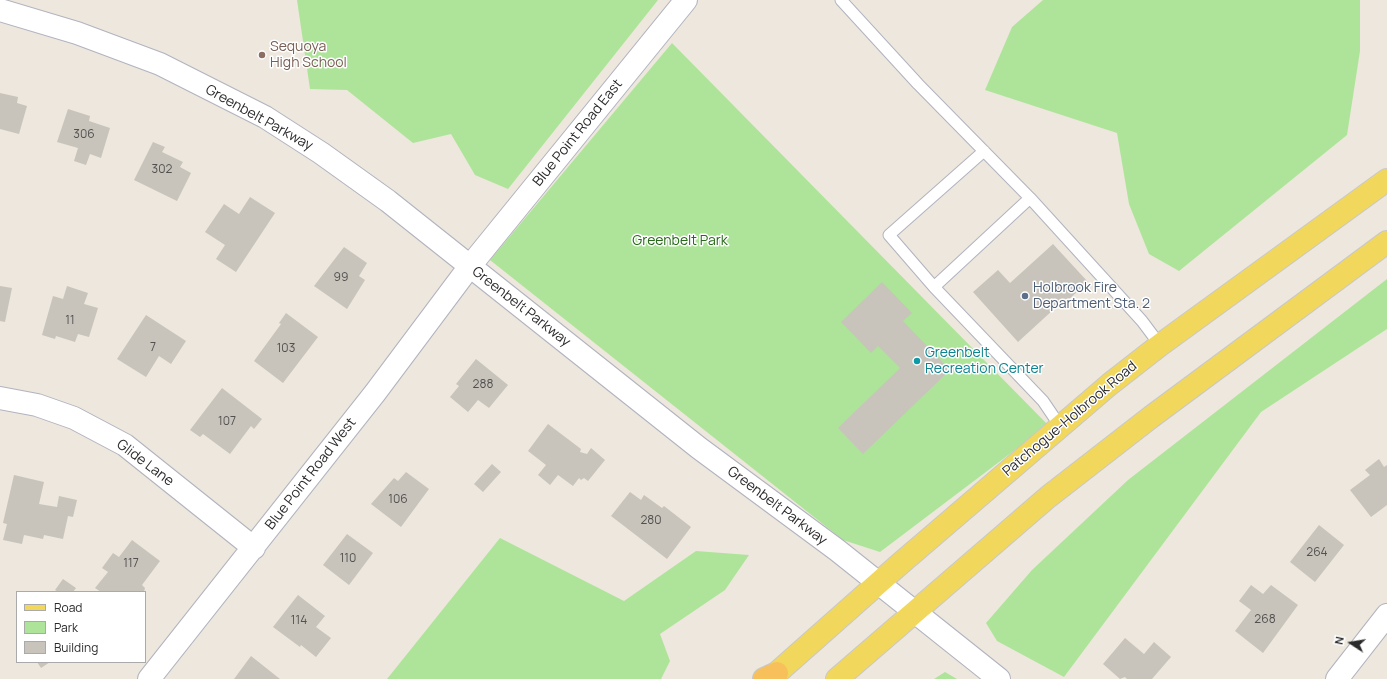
<!DOCTYPE html>
<style>
body{margin:0}
#map{position:relative;width:1387px;height:679px;overflow:hidden;background:#ede7dd;font-family:Manrope,sans-serif}
canvas{display:block}
.legend{position:absolute;left:16px;top:591px;width:130px;height:72px;box-sizing:border-box;background:#fff;border:1px solid #aaa;margin:0;padding:5px 7px;list-style:none;font-size:12px;color:#2b2b2b}
.legend li{display:flex;align-items:center;gap:8px;height:20px}
.legend b{width:20px;border:1px solid #aaa}
.north{position:absolute;left:1331px;top:623px;width:40px;height:40px;-webkit-text-stroke:3px #fff;paint-order:stroke;rotate:282deg;font-size:11px;font-weight:700;line-height:16px;text-align:center;color:#2b2b2b}
.north::after{content:'';display:block;margin:auto;width:14px;height:18px;background:#2b2b2b;clip-path:polygon(50% 0,100% 100%,50% 72%,0 100%)}
</style>
<div id="map">
<canvas width="1387" height="679"></canvas>
<ul class="legend">
<li><b style="height:5px;background:#f2d75d"></b>Road</li>
<li><b style="height:11px;background:#aee499"></b>Park</li>
<li><b style="height:11px;background:#c8c4bc"></b>Building</li>
</ul>
<div class="north">N</div>
</div>
<script>
const g = document.querySelector('canvas').getContext('2d');
g.lineJoin = 'round';
function fillPath(path, color) { g.fillStyle = color; g.fill(path, 'evenodd'); }
function strokePath(path, color, width, dash) { g.strokeStyle = color; g.lineWidth = width; g.lineCap = dash ? 'butt' : 'round'; g.setLineDash(dash || []); g.stroke(path); }
function drawText(font, color, halo, rows, align = 'center') {
  g.font = font + ' Manrope,sans-serif'; g.lineWidth = 3; g.setLineDash([]); g.textBaseline = 'middle'; g.strokeStyle = halo; g.fillStyle = color; for (const [text, x, y, turn = 0] of rows) {
    g.save(); g.translate(x, y); g.rotate((+turn || 0) * Math.PI / 180); g.textAlign = isNaN(turn) ? turn : align; if (halo) g.strokeText(text, 0, 0); g.fillText(text, 0, 0); g.restore();
  }
}
const green = new Path2D(`
 M297,0H658L508,189L475,175L451,134L413,143L347,90L310,89Z
 M1043,0H1360V51L1347,135L1179,271L1149,254L1129,204L1117,133L985,90L1012,27Z
 M672,43L1048,425L880,552L843,540L490,260Z
 M1387,279V329L1261,412L1064,677L997,641L986,623L1032,570L1128,480Z
 M500,538L624,601L696,551L749,555L725,590L660,634L670,661L661,679H387Z
 M945,672L957,679H934Z`);
const building = new Path2D(`
 M0,93L18,97L17,103L27,106L19,134L0,129Z
 M68,109L90,116L89,121L110,128L101,158L90,154L86,165L74,161L78,148L57,142Z
 M153,142L165,147L162,152L183,162L180,167L191,173L177,201L134,180Z
 M250,197L275,213L236,272L216,259L225,245L205,232L224,204L239,214Z
 M1053,244L1088,282L1067,301L1065,299L1018,342L973,292L998,270L1010,283Z
 M344,247L367,263L359,276L365,280L347,309L314,286Z
 M882,282L912,313L903,321L950,370L863,454L838,428L900,368L878,346L871,353L841,322Z
 M0,286L12,288L5,322L0,321Z
 M67,286L88,293L84,304L98,308L89,337L78,334L75,342L56,336L55,339L42,335L53,296L63,299Z
 M286,313L318,337L283,383L254,361L281,324L279,323Z
 M146,315L186,341L171,364L159,356L146,377L117,359Z
 M476,359L508,385L489,408L478,400L468,412L450,397L459,386L456,384Z
 M222,388L262,419L254,429L251,426L230,454L203,434L200,437L190,430Z
 M548,424L581,449L580,452L587,454L591,448L605,460L588,481L584,478L581,480L579,478L573,486L558,475L550,485L538,475L546,465L528,451Z
 M1379,459L1384,467L1387,465V505L1371,517L1350,490L1370,475L1365,470Z
 M492,464L501,472L483,492L474,484Z
 M406,472L429,489L401,527L371,504L394,478L398,481Z
 M14,475L44,482L39,504L57,507L59,496L77,500L73,517L68,516L63,539L44,535L43,539L24,535L22,544L3,540L7,524L3,523Z
 M630,492L641,500L644,495L662,508L664,506L691,527L667,559L611,516Z
 M1319,525L1344,545L1315,582L1290,562Z
 M347,534L373,553L349,585L323,565Z
 M132,540L160,561L142,585L145,588L144,592H101L95,588L108,572L102,568L113,553L119,557Z
 M63,579L76,588L73,592H58L55,590Z
 M1251,585L1263,594L1271,585L1298,605L1263,653L1235,631L1251,610L1239,601Z
 M298,595L325,616L316,627L331,638L316,657L301,645L300,647L273,627Z
 M1125,638L1144,654L1154,642L1171,657L1152,679H1127L1125,677L1120,679L1103,664Z
 M251,656L280,679H234Z
 M37,662H50L41,668Z`);
const service = new Path2D(`
 M841,0L918,84L1030,198L1142,321L1160,345
 M984,151L889,235L934,287L1043,401L1060,426
 M934,287L1030,198`);
const minor = new Path2D(`
 M0,10L77,33L160,64L265,117L321,153L388,201L699,448L837,550L999,679
 M0,398L37,405L74,418L125,445L254,548
 M149,679L375,393L470,266L686,0
 M1337,679L1387,615`);
const primary = new Path2D(`
 M770,679L901,563L1110,384L1160,345L1387,180
 M837,679L1048,497L1151,417L1387,242`);
const trunk = new Path2D(`
 M764,679L777,673`);
const markers = [
 [262,55,4,"#8d6e63"],
 [1025,296,4,"#5c6f8a"],
 [917,361,4,"#0f9aa8"]
];
const numberNames = [
 ["306",84,135],
 ["302",162,170],
 ["99",341,278],
 ["11",70,321],
 ["7",153,348],
 ["103",286,349],
 ["288",483,385],
 ["107",227,422],
 ["106",398,500],
 ["280",651,521],
 ["264",1317,553],
 ["110",348,559],
 ["117",131,564],
 ["268",1265,620],
 ["114",299,621]
];
const educationNames = [
 ["Sequoya",270,47],
 ["High School",270,63]
];
const streetNames = [
 ["Greenbelt Parkway",259,118,29],
 ["Blue Point Road East",578,133,-51],
 ["Greenbelt Parkway",521,307,38],
 ["Patchogue-Holbrook Road",1070,419,-40],
 ["Glide Lane",145,463,37],
 ["Blue Point Road West",311,474,-52],
 ["Greenbelt Parkway",777,506,37]
];
const parkNames = [
 ["Greenbelt Park",680,241]
];
const serviceNames = [
 ["Holbrook Fire",1033,288],
 ["Department Sta. 2",1033,304]
];
const cultureNames = [
 ["Greenbelt",925,353],
 ["Recreation Center",925,369]
];
fillPath(green, '#aee499');
fillPath(building, '#c8c4bc');
strokePath(service, '#b1b3bf', 13);
strokePath(minor, '#b1b3bf', 24);
strokePath(primary, '#c8c8c8', 24);
strokePath(trunk, '#c8c8c8', 24);
strokePath(service, '#fff', 11);
strokePath(minor, '#fff', 22);
strokePath(primary, '#f2d75d', 22);
strokePath(trunk, '#f8c05a', 22);
for (const [x, y, r, color] of markers) { const dot = new Path2D(); dot.arc(x, y, r, 0, 2 * Math.PI); g.fillStyle = color; g.fill(dot); strokePath(dot, '#fff', 1.5); }
drawText('12px', '#52514f', null, numberNames);
drawText('14px', '#785e54', '#fff', educationNames, 'left');
drawText('14px', '#2b2b2b', '#fff', streetNames);
drawText('14px', '#266919', '#fff', parkNames);
drawText('14px', '#4e5e75', '#fff', serviceNames, 'left');
drawText('14px', '#0d838f', '#fff', cultureNames, 'left');
</script>
